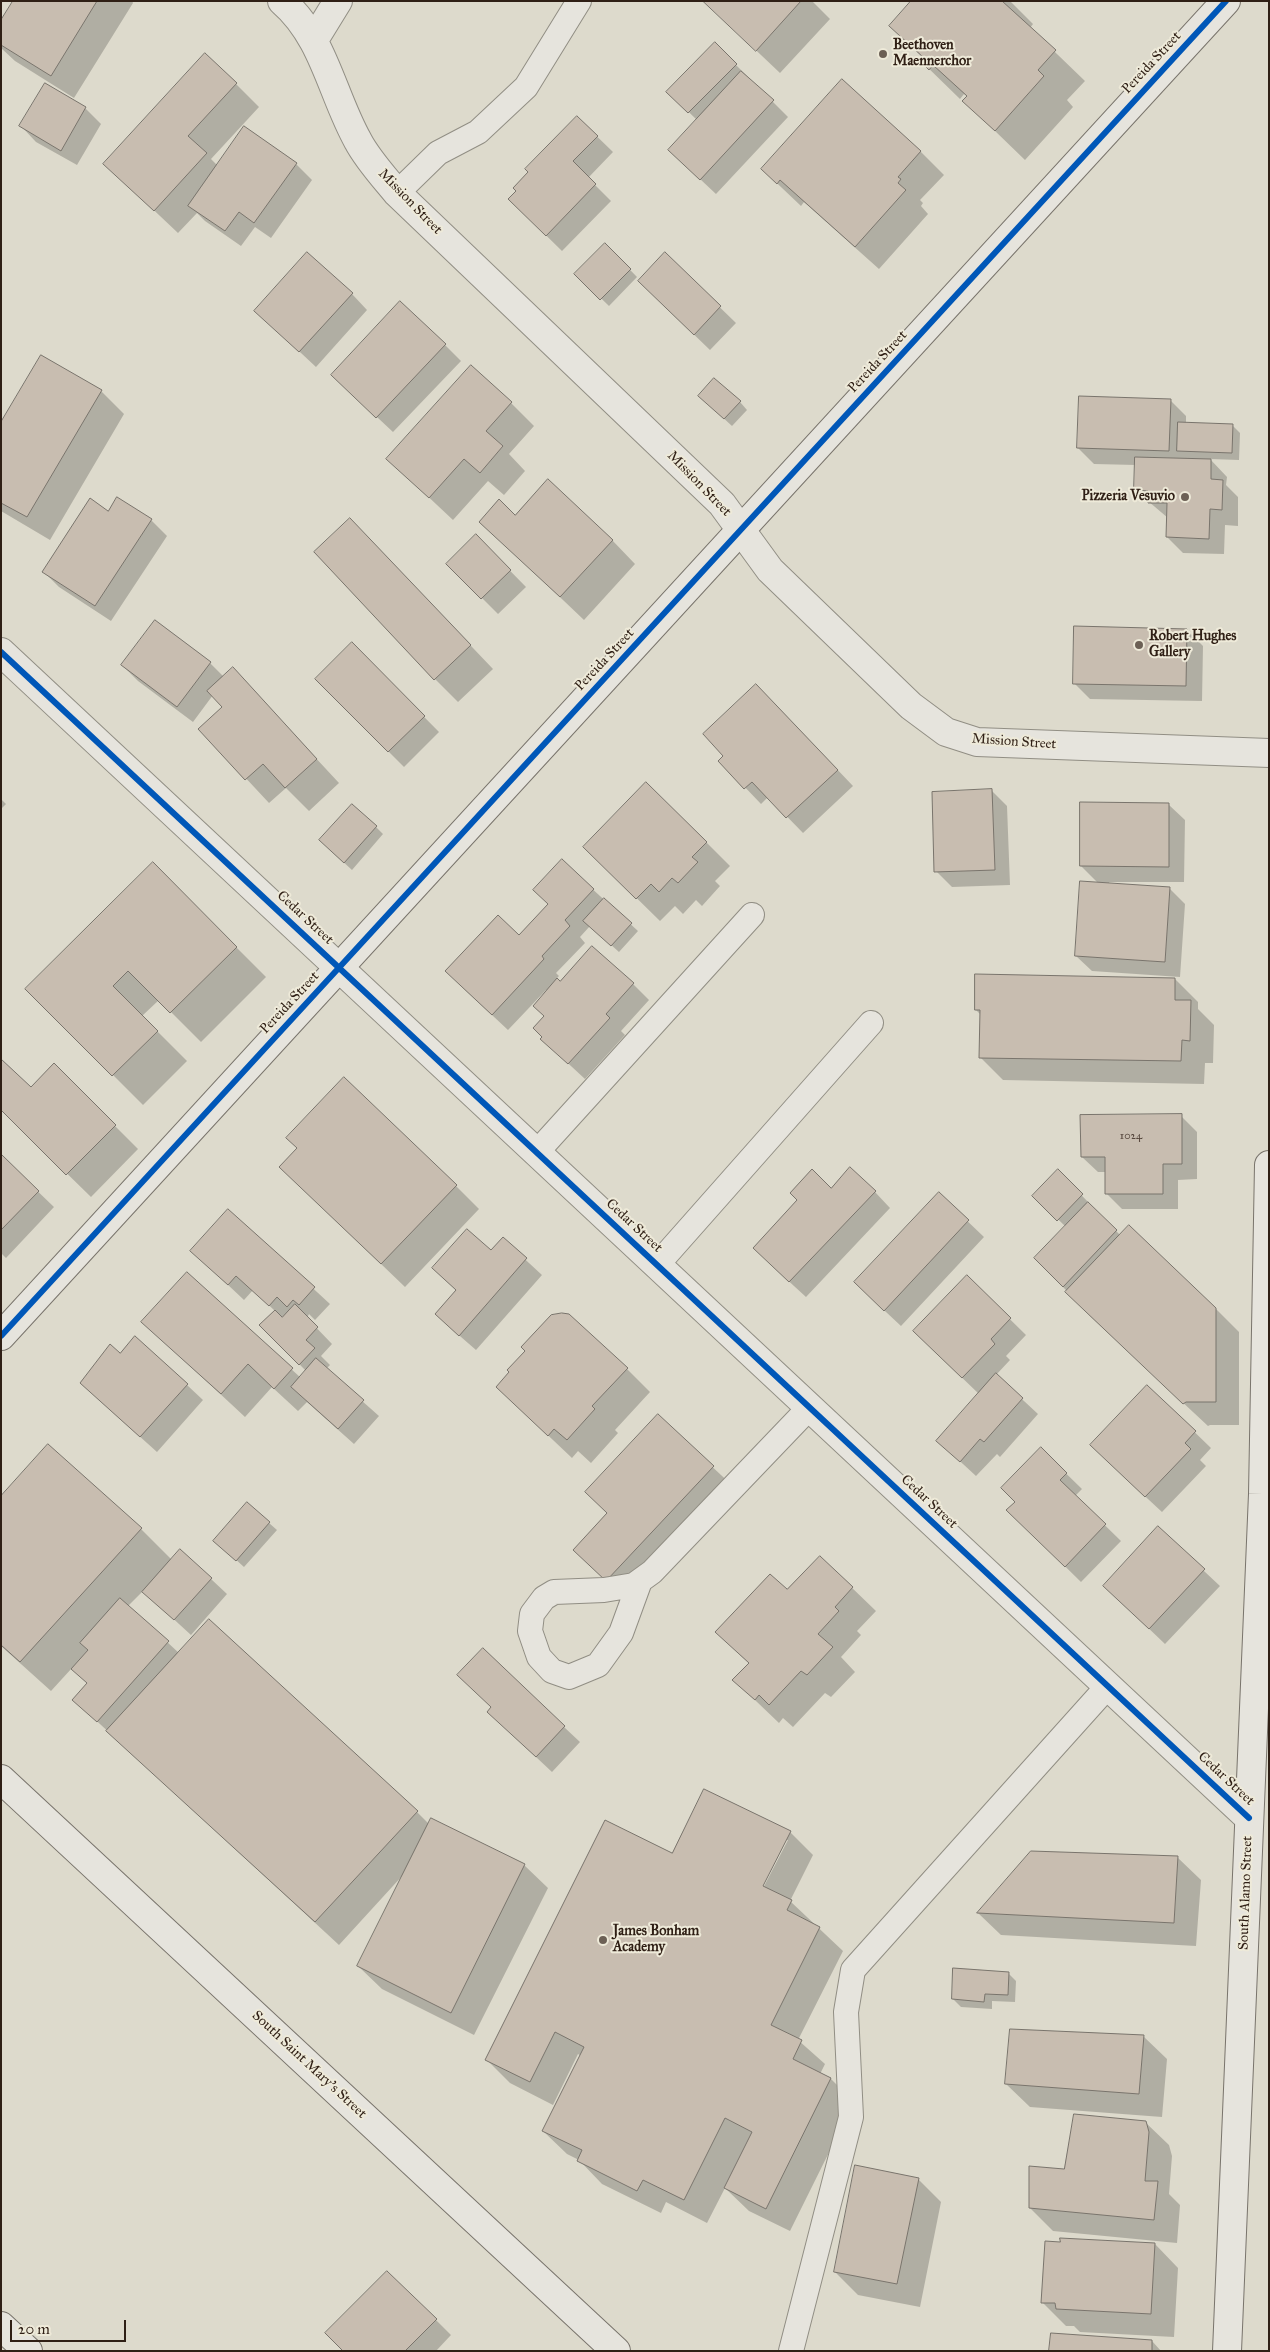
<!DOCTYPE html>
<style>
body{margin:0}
#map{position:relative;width:1270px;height:2352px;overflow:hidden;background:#dddacc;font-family:"IM FELL Great Primer",serif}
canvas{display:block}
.frame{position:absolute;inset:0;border:2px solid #2f1f15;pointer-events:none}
.scale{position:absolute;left:10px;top:2320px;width:116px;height:22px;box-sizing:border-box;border:2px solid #2f1f15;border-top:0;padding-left:6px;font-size:15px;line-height:18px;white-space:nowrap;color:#2f1f15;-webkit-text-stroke:4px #eeead9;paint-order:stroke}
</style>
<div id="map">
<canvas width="1270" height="2352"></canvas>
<div class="frame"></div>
<div class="scale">20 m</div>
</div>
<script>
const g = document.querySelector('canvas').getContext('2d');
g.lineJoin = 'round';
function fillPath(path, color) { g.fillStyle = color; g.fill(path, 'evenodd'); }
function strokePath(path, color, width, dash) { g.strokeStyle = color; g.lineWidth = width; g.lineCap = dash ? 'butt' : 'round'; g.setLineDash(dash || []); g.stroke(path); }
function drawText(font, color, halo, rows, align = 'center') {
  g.font = font + ' "IM FELL Great Primer",serif'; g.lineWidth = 4; g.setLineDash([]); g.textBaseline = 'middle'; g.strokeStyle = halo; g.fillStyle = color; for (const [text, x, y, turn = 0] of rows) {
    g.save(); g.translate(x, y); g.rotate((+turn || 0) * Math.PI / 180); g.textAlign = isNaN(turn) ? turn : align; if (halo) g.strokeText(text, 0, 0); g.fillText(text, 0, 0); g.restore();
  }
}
const shadow = new Path2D(`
 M14,1H132L133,3L74,98L15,61L1,48V22Z
 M704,1H812L830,19L780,73Z
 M912,1H1010L1033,24L1030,28L1085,81L1067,100L1073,107L1025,160L964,101L968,97L964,94L960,99L921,61L923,58L890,26Z
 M715,44L788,117L716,194L685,165L697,120L668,92Z
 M236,84L259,107L211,159L218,166L245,128L296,164L312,180L271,238L255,227L241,246L205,221L197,213L178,233L105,164Z
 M45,85L85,108L101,124L77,165L36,142L21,126Z
 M577,117L613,152L588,178L611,201L562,251L509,199Z
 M920,151L944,175L920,200L923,203L921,206L928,214L879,269L804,202L801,206L762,169Z
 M605,244L637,277L609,306L576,274Z
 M665,254L736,323L710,350L655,297Z
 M352,294L367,310L316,367L256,311Z
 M445,345L461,361L393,432L348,390Z
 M101,391L124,414L50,540L1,511V425Z
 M1170,400L1186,416V424L1232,425L1240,433L1239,460L1210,459L1227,477L1226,485L1238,497V526L1225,525L1224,554L1183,553L1167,537L1168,518L1135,490L1136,465L1094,464L1078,448Z
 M740,402L747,410L732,426L707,403Z
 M511,403L534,426L509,454L525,471L504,495L488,481L453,520L388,459Z
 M109,512L151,520L167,536L111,621L59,587L44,572Z
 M515,516L612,540L635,564L584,620L481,522Z
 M476,536L526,587L498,614L448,564Z
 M373,543L493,669L458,702L435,679Z
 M1187,630L1203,646L1202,701L1090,699L1074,683Z
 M352,644L439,732L404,767L316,679Z
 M210,663L224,677L233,669L339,783L309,811L286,788L269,803L200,729L224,707L213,695L193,722L138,681L122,665Z
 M772,701L853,786L803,833L768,797L761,804L720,761Z
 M991,790L1007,806L1010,885L952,887L936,871Z
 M1,799L6,804L1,809Z
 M1169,805L1185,820L1184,882H1109V884L1169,888L1185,904L1180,977L1092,971L1076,956L1098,883L1081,866Z
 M376,827L383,834L352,870L328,848Z
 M706,842L730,866L715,881L720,886L702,906L696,900L683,914L675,906L660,921L608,870Z
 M562,861L638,931L619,952L590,926L580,937L585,943L556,973L559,976L556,979L560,982L633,984L649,1000L621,1031L625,1035L585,1079L558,1054L545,1016L548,991L546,990L508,1030L462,987L519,937L550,904Z
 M153,864L266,977L201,1042L159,1000L142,1016L187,1061L143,1105L27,989Z
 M1175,979L1198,1002V1009L1214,1025L1213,1063H1205L1204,1084L1003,1080L980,1057L981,1015L976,1010Z
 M54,1065L138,1149L91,1197L1,1109L31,1089Z
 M1181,1116L1197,1132V1179L1178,1180V1209H1122L1106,1193V1172H1098L1082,1157Z
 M1,1156L54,1207L6,1258L1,1253Z
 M1058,1171L1121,1236L1215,1308L1239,1332V1425H1210L1208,1426L1090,1316L1051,1274L1066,1227L1034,1196Z
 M456,1186L479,1209L405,1287L304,1190Z
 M831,1189L875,1192L890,1208L806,1297L770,1264Z
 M939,1194L984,1237L901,1326L871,1298Z
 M228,1210L330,1304L315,1320L309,1314L307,1318L332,1344L321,1356L330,1365L326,1369L379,1416L354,1444L307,1402L298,1411L272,1387L245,1417L143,1322L187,1274L301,1378L306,1371L261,1325L275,1311L253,1290L244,1300L192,1251Z
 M503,1239L542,1275L476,1350L453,1330L457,1291L433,1268L491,1252Z
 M967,1277L1026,1335L1006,1356L1010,1360L996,1375L1038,1414L1000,1457L997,1454L976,1476L937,1440L979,1394L930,1347Z
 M526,1351L627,1369L650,1392L615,1430L618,1433L591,1463L578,1451L572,1458L497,1387Z
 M120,1355L187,1385L203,1400L157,1452L97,1398Z
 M1147,1386L1211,1448L1200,1460L1206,1466L1162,1512L1107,1461Z
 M658,1416L737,1490L630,1604L598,1573L608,1514Z
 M1041,1449L1082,1489L1075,1496L1121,1541L1081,1582L1024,1526L1016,1502Z
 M1,1498L141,1529L172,1560L211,1579L227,1594L191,1635L143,1591L128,1606L179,1653L417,1812L429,1824L524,1865L548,1888L474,2035L382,1989L358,1966L403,1875L339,1945L74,1700L88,1684L72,1668L51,1691L1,1646Z
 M269,1523L277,1530L244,1567L223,1548Z
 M1158,1528L1220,1586L1165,1644L1120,1601Z
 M820,1557L876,1611L857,1631L861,1635L841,1657L855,1672L831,1697L825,1693L793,1727L783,1718L779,1723L734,1680L750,1664L740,1655L787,1591Z
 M492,1707L564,1727L580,1742L552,1772L504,1727Z
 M790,1832L813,1855L790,1901L843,1951L798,2040L825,2064L820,2074L831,2079L854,2102L790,2231L749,2211L725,2188L707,2223L666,2202L661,2213L602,2184L579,2160L567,2154L543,2131L581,2056L578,2054L553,2105L510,2083L487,2060L673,1855ZM785,1840H788L761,1892L759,1891Z
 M1177,1857L1201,1880L1196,1946L1001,1935L978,1913Z
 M1008,1973L1016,1981L1015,2002L992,2001V2009L961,2007L953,1999Z
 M1143,2036L1167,2059L1162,2117L1030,2107L1006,2084Z
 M1145,2122L1169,2145L1172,2156L1169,2194L1180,2205L1177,2243L1053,2231L1030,2208L1065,2170Z
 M918,2179L941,2202L920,2307L858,2295L835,2272Z
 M1155,2244L1178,2268L1174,2337L1080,2332L1074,2326H1066L1042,2302Z
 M436,2320L451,2335L436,2351H345Z
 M1152,2341L1161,2351H1051Z`);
const building = new Path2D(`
 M13,1H97L51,76L1,45V20Z
 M703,1H801L756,51Z
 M911,1H1002L1056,50L1038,70L1044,76L995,131L962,101L967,96L933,65L929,70L920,61L923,57L889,26Z
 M715,42L737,64L688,113L666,92Z
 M205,53L237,83L188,136L207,153L154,211L103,164Z
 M741,71L774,100L700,180L668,150Z
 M842,79L921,151L898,177L901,179L898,183L906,190L855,247L780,180L777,184L761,169Z
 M45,83L86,107L61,151L19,126Z
 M577,116L598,136L573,161L596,184L546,236L508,199L516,191L513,188L528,172L525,169Z
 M244,126L297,163L254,223L239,212L225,231L188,206Z
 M605,243L631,269L600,300L574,274Z
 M307,252L353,293L299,352L254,311Z
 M665,252L721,306L694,335L638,281Z
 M400,301L446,344L376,418L331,375Z
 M41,355L102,390L27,517L1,503V422Z
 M471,365L512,402L486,431L503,446L480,473L464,459L429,498L386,459Z
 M714,378L741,401L724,419L698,396Z
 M1079,396L1171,399L1169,451L1077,448Z
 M1178,422L1233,424L1232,453L1177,451Z
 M1135,457L1211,459V479L1223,480L1222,510L1210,509L1209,539L1166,537L1167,503H1148V491L1134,490Z
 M548,479L613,540L560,597L479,522L499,499L515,515Z
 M117,497L152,519L95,606L42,572L90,498L108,511Z
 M350,518L471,645L434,680L314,552Z
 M476,534L511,570L481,599L446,564Z
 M155,620L211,662L177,707L121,665Z
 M1074,626L1187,629L1186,686L1073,684Z
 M352,642L425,716L388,752L315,679Z
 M233,667L317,759L285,788L263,764L245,780L198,729L222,707L207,691Z
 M756,684L838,770L786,818L752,782L744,789L718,761L723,756L703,734Z
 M646,782L707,842L692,857L698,862L678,883L672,878L659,892L651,884L636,899L583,847Z
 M992,789L995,870L934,872L932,792Z
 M1080,802L1169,803V867L1080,866Z
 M352,804L377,826L344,863L319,840Z
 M562,859L594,889L565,920L570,926L542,956L544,959L492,1015L445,971L498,915L519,935L548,904L533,890Z
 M153,862L237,947L170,1013L128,971L113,986L158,1031L112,1076L25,989Z
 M1080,881L1170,887L1165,962L1075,956Z
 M604,898L632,923L611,946L583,921Z
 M592,946L634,983L606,1014L610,1018L568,1064L540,1039L542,1037L533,1028L544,1016L533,1006L557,978L560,981Z
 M975,974L1175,978V1000H1191L1190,1041L1182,1040L1181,1061L979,1058L980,1010H975Z
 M1,1059L31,1087L54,1063L116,1125L66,1175L1,1110Z
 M344,1077L457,1185L381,1264L279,1167L297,1148L286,1138Z
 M1182,1114V1164H1163V1194H1105V1157H1081L1080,1115Z
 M1,1154L39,1191L1,1230Z
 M850,1167L876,1191L789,1282L753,1248L797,1200L790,1193L812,1169L831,1188Z
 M1058,1169L1083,1194L1057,1221L1032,1196Z
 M939,1192L969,1220L884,1311L854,1282Z
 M1088,1202L1117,1230L1063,1287L1034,1258Z
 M228,1209L315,1287L299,1305L293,1300L287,1307L277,1297L269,1306L236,1276L228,1285L190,1251Z
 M1129,1225L1216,1308V1402H1186L1183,1404L1065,1292Z
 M467,1229L491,1250L503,1237L527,1258L459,1336L435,1314L456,1290L432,1268Z
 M187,1272L293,1368L274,1389L248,1364L221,1394L141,1322Z
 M967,1275L1011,1318L991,1339L995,1344L962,1378L913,1331Z
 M295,1304L318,1327L306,1340L315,1348L299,1365L259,1325L275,1310L282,1317Z
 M562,1313L569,1314L628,1368L592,1406L595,1409L567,1440L554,1429L548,1436L496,1387L509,1372L507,1370L525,1351L521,1347L551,1315Z
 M135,1336L188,1384L140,1437L80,1383L110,1344L120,1353Z
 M316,1358L364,1400L338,1429L291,1387Z
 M996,1373L1023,1398L984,1442L980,1439L960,1462L936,1441Z
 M1147,1385L1196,1431L1185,1443L1191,1449L1145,1497L1090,1445Z
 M658,1414L714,1466L606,1581L573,1550L607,1513L585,1492Z
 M48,1444L142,1528L20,1662L1,1645V1496Z
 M1041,1447L1067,1473L1060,1480L1106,1524L1065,1567L1006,1510L1015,1502L1001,1488Z
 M247,1502L270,1522L236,1561L213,1541Z
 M1158,1526L1205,1569L1149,1629L1103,1586Z
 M180,1549L212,1578L174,1620L142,1592Z
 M820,1556L853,1587L835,1607L839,1611L818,1634L833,1647L807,1675L801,1671L769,1705L759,1695L755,1700L732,1680L749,1663L715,1632L770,1574L787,1589Z
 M120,1598L169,1641L97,1722L72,1700L87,1683L71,1669L88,1650L80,1643Z
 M209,1619L418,1811L315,1922L106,1731Z
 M483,1648L565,1726L536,1757L487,1712L491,1707L457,1675Z
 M704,1789L791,1831L763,1886L792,1900L787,1910L820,1927L771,2025L802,2040L793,2059L831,2078L766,2209L724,2188L752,2132L725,2118L684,2200L643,2180L637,2191L577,2161L582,2150L542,2131L584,2047L555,2032L530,2082L485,2060L605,1820L672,1853Z
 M431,1818L525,1864L451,2013L357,1966Z
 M1031,1851L1178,1856L1174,1923L977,1913Z
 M953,1968L1009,1972L1008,1995L985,1994L984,2002L952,1999Z
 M1010,2029L1144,2035L1139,2094L1005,2084Z
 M1074,2114L1146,2121L1149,2132L1145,2181H1158L1154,2220L1029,2208V2166L1064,2169Z
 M855,2165L919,2178L897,2284L834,2272Z
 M1060,2238L1155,2243L1151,2314L1056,2309L1055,2303H1041L1045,2241L1060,2242Z
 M387,2271L437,2319L405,2351H343L325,2333Z
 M1051,2333L1152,2340V2351H1049Z`);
const lane = new Path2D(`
 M397,193L438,153L478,132L526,87L579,1
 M537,1152L752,915
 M657,1265L871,1023
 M640,1581L621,1633L598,1665L569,1677L552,1671L539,1657L530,1631L532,1614L544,1598L554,1592L604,1590L634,1585L652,1572L809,1408
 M791,2351L851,2117L846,2012L853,1970L1108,1686`);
const street = new Path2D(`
 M282,1C324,37 332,95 358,141C368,160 384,177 397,193L722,504L770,570L911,706L946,732L977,742L1269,753
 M314,40L338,1
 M1,652L1249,1818`);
const secondary = new Path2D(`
 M1,1336L1226,1
 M1,1779L616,2351
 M1,2326L28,2351
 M1227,2351L1263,1494L1269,1165`);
const cycleway = new Path2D(`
 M1,652L1249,1818
 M1,1336L1226,1`);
const markers = [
 [883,54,5,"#6c6055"],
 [1185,497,5,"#6c6055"],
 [1139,645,5,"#6c6055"],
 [603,1940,5,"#6c6055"]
];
const numberNames = [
 ["1024",1131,1136]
];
const poiNames = [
 ["Beethoven",893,46],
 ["Maennerchor",893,62],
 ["Pizzeria Vesuvio",1175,497,"right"],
 ["Robert Hughes",1149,637],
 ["Gallery",1149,653],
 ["James Bonham",613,1932],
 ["Academy",613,1948]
];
const streetNames = [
 ["Pereida Street",1152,63,-47],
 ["Mission Street",410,202,46],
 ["Pereida Street",878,362,-47],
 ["Mission Street",699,484,46],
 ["Pereida Street",605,660,-47],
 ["Mission Street",1014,742,4],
 ["Cedar Street",305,918,43],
 ["Pereida Street",290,1003,-47],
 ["Cedar Street",634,1226,43],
 ["Cedar Street",929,1502,43],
 ["Cedar Street",1226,1779,43],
 ["South Alamo Street",1246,1893,-88],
 ["South Saint Mary's Street",309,2065,43]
];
fillPath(shadow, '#0003');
fillPath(building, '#c8bdb0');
strokePath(building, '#79746c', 1);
strokePath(lane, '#918e84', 26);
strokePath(street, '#918e84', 30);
strokePath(secondary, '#79746c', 30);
strokePath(lane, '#e6e4dd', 24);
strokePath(street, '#e6e4dd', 28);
strokePath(secondary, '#e6e4dd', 28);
strokePath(cycleway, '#0057b8', 6);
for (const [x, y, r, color] of markers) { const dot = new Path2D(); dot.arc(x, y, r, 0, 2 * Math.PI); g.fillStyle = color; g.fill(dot); strokePath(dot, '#eeead9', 2); }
drawText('11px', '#55463c', null, numberNames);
drawText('bold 14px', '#2f1f15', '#eeead9', poiNames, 'left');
drawText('14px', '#2f1f15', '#eeead9', streetNames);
</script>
